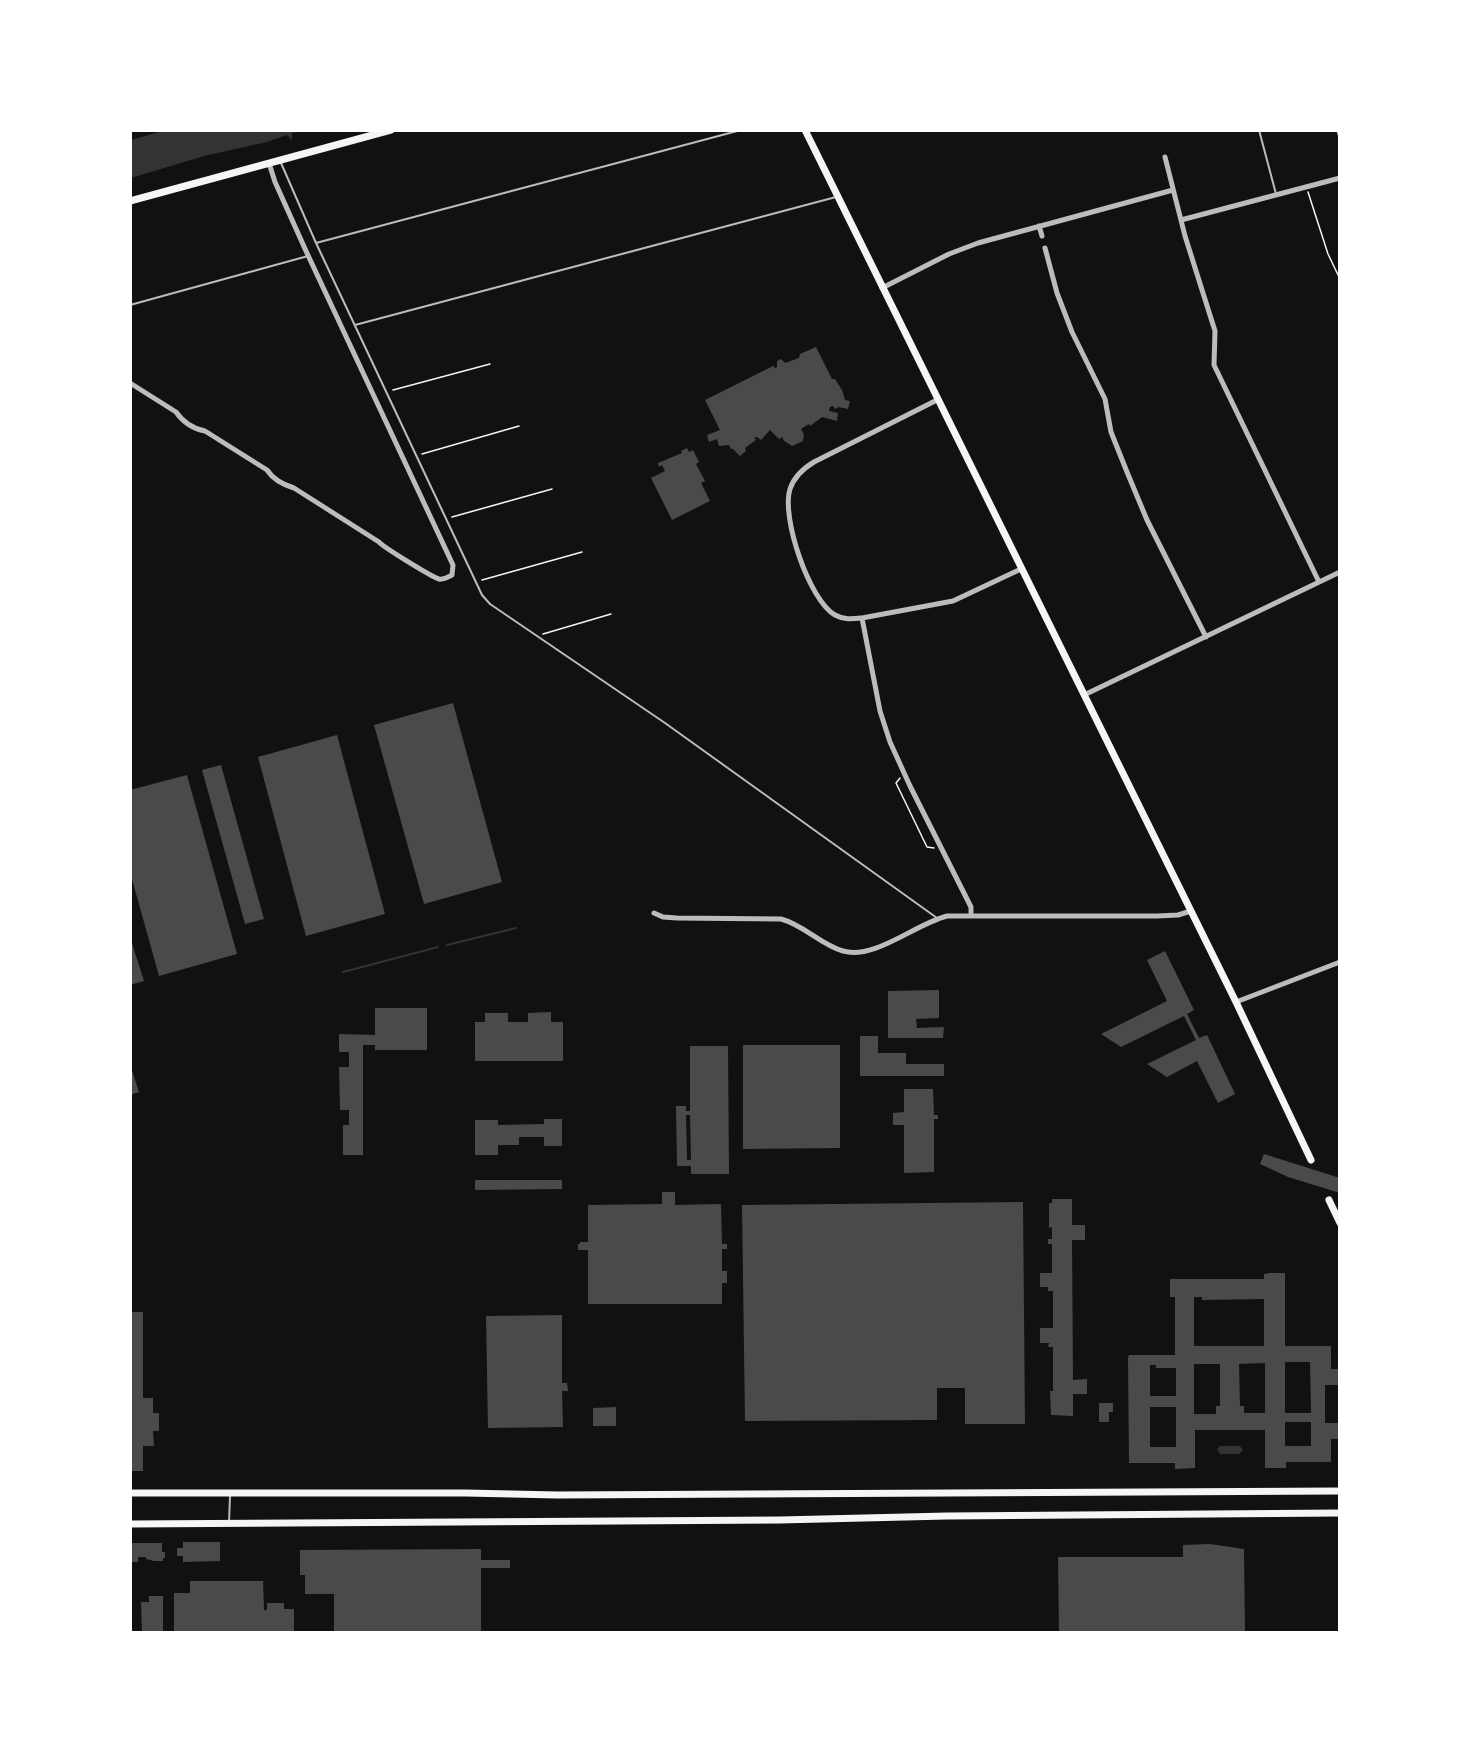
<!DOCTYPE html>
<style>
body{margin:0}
#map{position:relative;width:1470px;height:1763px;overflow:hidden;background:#111;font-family:"Titillium Web",sans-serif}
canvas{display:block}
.frame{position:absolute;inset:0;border:132px solid #fff;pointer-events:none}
</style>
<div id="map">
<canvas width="1470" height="1763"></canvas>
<div class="frame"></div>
</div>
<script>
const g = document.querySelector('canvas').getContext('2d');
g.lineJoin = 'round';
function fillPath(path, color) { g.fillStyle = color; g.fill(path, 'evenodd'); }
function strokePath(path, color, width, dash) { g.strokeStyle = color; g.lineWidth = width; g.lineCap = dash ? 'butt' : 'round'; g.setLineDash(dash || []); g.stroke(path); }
const water = new Path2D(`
 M166,130H302V131L292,133V140L287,135L267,142L204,156L131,178V140Z
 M1220,1446H1240L1243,1450L1239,1454H1220L1217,1449Z`);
const stream = new Path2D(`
 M447,945L516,928
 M343,972L438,947`);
const building = new Path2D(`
 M816,347L832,379H835L842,390L845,400L850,401L848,409L839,407L835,409L833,406L830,407L829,411L838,413L837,421L822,417L810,426L809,424L801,429L804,435L803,441L792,446L783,440V437L779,439L770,430L761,440L757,437L754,438L756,440L745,448L746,451L740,456L733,449H731L729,445L719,446L717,439L709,442L707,435L720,430L705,400L773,366L775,368L777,367V361L781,359L785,363L799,358L800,354Z
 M687,448L689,452L693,450L699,462L696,464L705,481L701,483L710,501L672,520L651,478L665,471L662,465L659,467L658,463L682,453L681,451Z
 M453,703L502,882L424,904L374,725Z
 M337,735L385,914L306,936L258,757Z
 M221,765L264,919L245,924L202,770Z
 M187,775L237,954L159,976L130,872V790Z
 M130,937L144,981L130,985Z
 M1165,951L1194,1010L1187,1014L1199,1038L1207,1035L1235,1094L1218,1103L1197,1061L1167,1077L1147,1064L1196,1040L1184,1016L1121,1047L1101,1034L1167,1001L1147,960Z
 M939,990V1018L916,1019L917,1028L944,1027L943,1038H888V991Z
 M375,1008H427V1050H375V1045H363V1155H343V1125H349V1110H340L339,1067H349V1052H339V1034L375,1035Z
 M551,1012V1022H563V1061H475V1022H485V1013H508V1022H528V1013Z
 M860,1036H878V1053H906V1064H944V1076H860Z
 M743,1045H840V1148L743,1149Z
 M690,1046H728L729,1174H691V1166H677L676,1106H686V1111H690ZM686,1115H690L691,1160H687Z
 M130,1064L139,1092L130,1095Z
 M904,1089H933L934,1115H938V1119H934V1172L904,1173V1125H893V1113L904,1112Z
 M544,1119H562V1146H544V1137H519V1145H498V1155H475V1120H498V1125L544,1124Z
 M1264,1154L1340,1178V1193L1288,1177L1260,1164Z
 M475,1180H562V1189L475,1190Z
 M662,1192H675V1205L721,1204L722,1244H727V1249H722V1271H727V1283H722V1304H588V1250H578V1244H580V1242H588V1205L662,1204Z
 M1052,1199H1072V1225H1085V1240H1072L1073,1380L1087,1379V1394H1073V1416L1051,1415L1050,1391H1053V1347H1048L1049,1343H1040V1328H1053V1291H1048V1287H1040V1273H1052V1244H1048V1239H1052V1227L1049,1228V1203H1052Z
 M1023,1202L1025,1424H965V1388H937V1420L745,1421L742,1205Z
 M1270,1273H1285V1346H1331V1369H1340V1385H1325V1423H1340V1439H1331V1462H1286V1468H1265V1430H1195V1468L1175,1469V1463H1129L1128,1358L1129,1355H1175V1297H1170V1279H1264V1274ZM1194,1297H1202V1300L1264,1299V1346H1194ZM1285,1362H1310L1311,1413H1285ZM1265,1363V1413H1244V1406H1240L1239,1364ZM1194,1364H1220V1406H1216V1414H1194ZM1150,1365H1156V1368H1176V1396H1150ZM1150,1407H1176V1447H1150ZM1285,1422H1311V1446H1285Z
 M130,1312H143V1398H153V1413H159V1431H153L154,1446H143V1471H130Z
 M562,1315V1383H567L568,1391H562L563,1427L488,1428L486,1316Z
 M1099,1403H1113V1412H1109V1422H1099Z
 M616,1407V1426H593V1408Z
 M183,1542H220V1561L183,1562V1556H177V1548H183Z
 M130,1543H162V1552H165V1558H163V1561H154L146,1559V1557H138V1562H130Z
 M1210,1544L1244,1549L1245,1632H1059L1058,1557H1183V1545Z
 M481,1549V1560H510V1568H481V1632H334V1594H305V1575H300V1550Z
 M190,1581H263L264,1610H267V1603H284V1609H294V1632H174V1593H190Z
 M149,1596H163V1632H142L141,1602H149Z`);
const path = new Path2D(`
 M1308,192L1328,254L1340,279
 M393,390L490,364
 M422,454L519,426
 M452,517L552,489
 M482,580L582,552
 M543,634L611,614
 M900,778L896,783L927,847L934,848`);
const service = new Path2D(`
 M1259,130L1276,194
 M1337,130L1340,139
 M281,163L316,243L482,595L490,604L665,723L937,918
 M316,243L741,130
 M130,305L308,256
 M355,325L836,197
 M229,1523L230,1496`);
const minor = new Path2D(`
 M1165,157L1185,236L1215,331L1214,365L1319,582
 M1181,220L1340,178
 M1039,226L1042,236
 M1045,248L1057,293L1072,332L1105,399L1111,432L1127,472L1147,520L1206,637
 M882,288L949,254L978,243L1173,190
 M130,383L176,412C183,422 194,429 205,431L267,470C273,479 284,485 294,488L379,542C383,547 432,577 439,579C444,580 448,577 452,575L453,565L306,251L275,182L269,163
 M937,400L814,462C804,468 794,477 790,489C781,517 809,600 835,615C844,620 852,619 862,618L953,601L1021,569
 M862,618L880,711L890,742L910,786L971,907V915
 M1084,695L1340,572
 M654,913L663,917L677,918L781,919C804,925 821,945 843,951C875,960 915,924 947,916H1157L1178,915L1191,911
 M1236,1002L1340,962`);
const secondary = new Path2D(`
 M805,130L1236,1002L1311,1160
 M130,201L391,130
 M1329,1200L1340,1223
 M130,1493H466L557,1495L1340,1491
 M130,1524L780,1520L947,1516L1340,1513`);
fillPath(water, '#333');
strokePath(stream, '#333', 2);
fillPath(building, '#4a4a4a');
strokePath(path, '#f5f5f5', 1.5);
strokePath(service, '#bcbcbc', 2);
strokePath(minor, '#bcbcbc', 5);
strokePath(secondary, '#f5f5f5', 7);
</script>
